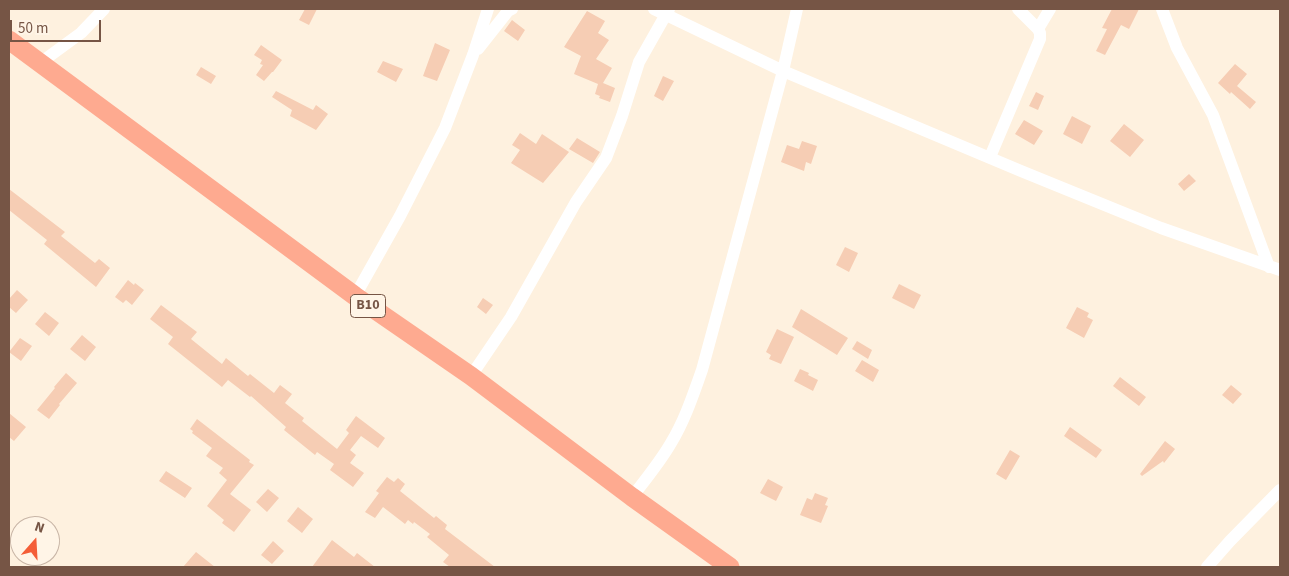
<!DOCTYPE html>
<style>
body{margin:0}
#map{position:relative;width:1289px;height:576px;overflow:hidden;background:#fef1df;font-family:"Source Sans 3",sans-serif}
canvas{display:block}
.frame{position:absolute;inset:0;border:10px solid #765545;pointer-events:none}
.north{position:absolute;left:10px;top:516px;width:50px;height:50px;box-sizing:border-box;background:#fff5e7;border:1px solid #c8b5a6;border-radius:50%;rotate:19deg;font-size:14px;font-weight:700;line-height:20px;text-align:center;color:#765545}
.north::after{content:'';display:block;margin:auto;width:18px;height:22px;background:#f45e38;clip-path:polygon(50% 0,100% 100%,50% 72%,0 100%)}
.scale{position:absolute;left:10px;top:20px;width:91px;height:22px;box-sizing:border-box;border:2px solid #765545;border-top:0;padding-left:6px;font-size:15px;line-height:18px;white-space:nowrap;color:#765545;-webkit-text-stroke:4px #fff5e7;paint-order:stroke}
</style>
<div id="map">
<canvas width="1289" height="576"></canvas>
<div class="frame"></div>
<div class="north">N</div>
<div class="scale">50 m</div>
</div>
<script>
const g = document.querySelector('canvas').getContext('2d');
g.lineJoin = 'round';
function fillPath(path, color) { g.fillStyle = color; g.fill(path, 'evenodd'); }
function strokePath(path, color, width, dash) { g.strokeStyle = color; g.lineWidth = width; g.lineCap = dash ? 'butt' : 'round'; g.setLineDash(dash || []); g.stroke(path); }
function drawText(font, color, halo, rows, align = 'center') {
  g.font = font + ' "Source Sans 3",sans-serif'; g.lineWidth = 4; g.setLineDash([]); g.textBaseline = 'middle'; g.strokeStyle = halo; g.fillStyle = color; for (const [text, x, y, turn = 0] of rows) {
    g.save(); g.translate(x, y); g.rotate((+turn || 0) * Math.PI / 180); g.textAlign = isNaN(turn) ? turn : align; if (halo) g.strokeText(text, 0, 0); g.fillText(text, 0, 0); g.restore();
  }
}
const building = new Path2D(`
 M305,9H317L309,25L299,20Z
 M1112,9H1139L1129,29L1121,25L1105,55L1096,51L1107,29L1102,28Z
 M587,11L605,21L598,33L609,40L596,59L612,68L603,83L615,88L610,102L599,98L600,96L595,94L598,84L574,74L581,56L564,47Z
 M512,20L525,30L518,41L504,31Z
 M435,43L450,50L437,81L423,76Z
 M261,45L282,60L273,72H272L264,81L256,75L263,65L260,64L262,60L254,55Z
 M383,61L403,69L396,82L377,72Z
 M1235,64L1247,74L1237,86L1256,102L1250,109L1231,92L1230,94L1218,83Z
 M201,67L216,76L211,84L196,75Z
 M663,76L674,81L663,101L654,96Z
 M276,91L313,110L316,105L328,114L316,130L290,116L292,110L272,97Z
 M1036,92L1044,96L1038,110L1029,106Z
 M1072,116L1091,126L1082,144L1063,134Z
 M1024,120L1043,131L1034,145L1015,134Z
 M1124,124L1144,140L1130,157L1110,141Z
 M520,133L536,144L542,134L569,152L543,183L511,163L520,150L512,145Z
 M577,138L600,152L593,163L569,149Z
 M802,141L817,146L811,164L806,162L804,171L781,162L787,145L799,149Z
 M1189,174L1196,181L1184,191L1178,184Z
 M9,189L65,232L61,236L95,263L99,259L110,268L96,287L44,244L47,240L9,210Z
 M845,247L858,253L849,272L836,265Z
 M128,280L134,285L135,283L144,290L132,305L126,300L123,303L115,297Z
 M899,284L921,295L914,309L892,298Z
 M17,290L28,300L16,313L9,307V299Z
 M483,298L493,305L486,314L477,307Z
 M161,305L197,332L191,339L222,364L226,358L248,376L250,374L274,393L280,385L292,394L285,403L304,418L302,421L337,449L349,433L346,430L356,416L385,438L378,448L361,436L350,450L356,455L350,463L364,473L353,487L330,470L334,464L317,452L315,455L284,430L286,427L251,396L250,397L228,380L222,387L168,344L173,337L150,319Z
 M1077,307L1089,313L1087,317L1093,320L1084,338L1066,328Z
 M801,309L848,338L837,355L792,327Z
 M45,312L59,323L49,336L35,324Z
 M777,329L794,337L781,364L769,359L771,355L766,352Z
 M82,335L96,347L85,361L70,349Z
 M20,338L32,346L21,361L9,352Z
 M857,341L872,350L868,359L852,349Z
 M862,360L879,370L873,382L855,371Z
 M800,369L809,373L808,375L818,380L813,391L794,381Z
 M66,373L77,383L59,404L60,405L49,419L37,410L55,388L54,387Z
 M1120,377L1146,397L1139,406L1113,386Z
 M1231,385L1242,394L1233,404L1222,395Z
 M9,413L26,427L14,441L9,437Z
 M197,419L250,460L249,462L254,465L230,494L251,510L234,532L222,523L224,520L207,506L227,480L219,473L223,468L206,456L212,448L192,433L193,431L190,429Z
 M1070,427L1102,450L1096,458L1064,436Z
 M1165,441L1175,449L1164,463L1163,461L1142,476L1140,474Z
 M1010,450L1020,456L1006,480L996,474Z
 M166,471L192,488L185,498L159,481Z
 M387,477L394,482L398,478L405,484L400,491L434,518L436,516L447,525L445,529L495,567H450L443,562L449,555L427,537L430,534L414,522L413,524L408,520L405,524L383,507L375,518L365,512L379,493L376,491Z
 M768,479L783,487L776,501L760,493Z
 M268,489L279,498L267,512L256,502Z
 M815,493L828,498L825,505L828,506L821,523L800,515L807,498L812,500Z
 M298,507L313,519L302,533L287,521Z
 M332,540L354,557L357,553L375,567H312Z
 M273,541L284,551L272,564L261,555Z
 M196,552L215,567H183Z`);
const minor = new Path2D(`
 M654,9L783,71L1021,171L1161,228L1280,270
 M1162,9L1177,48L1213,115L1269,267
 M1038,29L1050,9
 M478,49L508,11L512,9
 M40,63L81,33L104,9
 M990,157L1040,39V33L1038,29L1018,9
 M355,296L400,216L445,128L473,55L488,9
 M471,376L511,317L576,202L606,158L622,116L639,62L669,9
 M632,497C646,479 660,462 671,443C685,420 693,395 702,370L783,71L797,9
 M1207,567L1230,541L1280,490`);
const highway = new Path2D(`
 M9,40L355,296L471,376L632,497L730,567`);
const shields = [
 [368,306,35]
];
const shieldNames = [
 ["B10",368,306]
];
fillPath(building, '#f6cdb4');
strokePath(minor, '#fff', 12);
strokePath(highway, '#feaa90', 19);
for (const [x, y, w] of shields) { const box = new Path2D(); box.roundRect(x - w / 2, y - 11.5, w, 23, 4); g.fillStyle = '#fff5e7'; g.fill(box); strokePath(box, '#765545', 1); }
drawText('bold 14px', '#765545', null, shieldNames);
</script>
